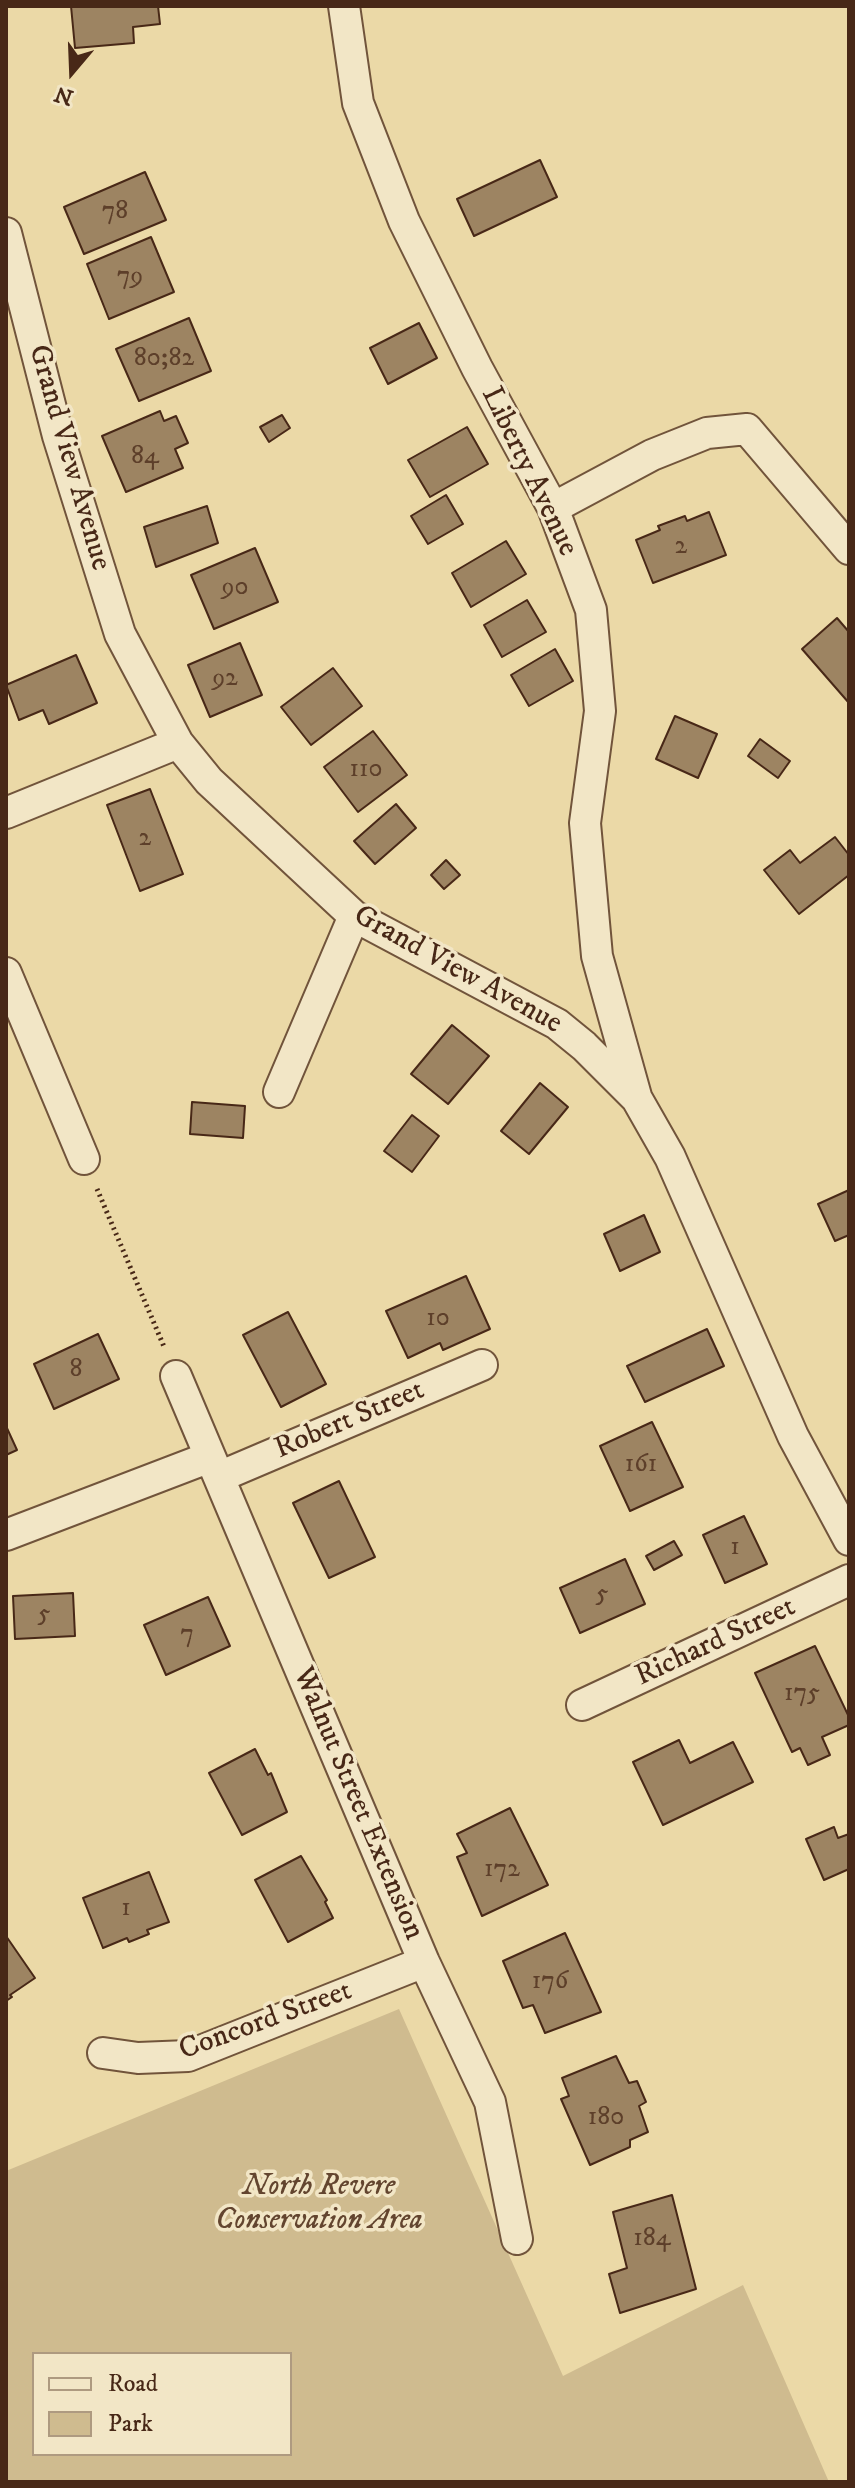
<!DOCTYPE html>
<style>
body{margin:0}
#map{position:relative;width:855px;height:2488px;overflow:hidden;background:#ebd9a7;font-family:"IM FELL DW Pica",serif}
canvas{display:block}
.frame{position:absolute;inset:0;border:8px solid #482817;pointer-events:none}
.legend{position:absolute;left:32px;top:2352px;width:260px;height:104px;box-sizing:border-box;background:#f2e6c6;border:2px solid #ae9a80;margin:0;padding:10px 14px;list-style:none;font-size:24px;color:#482817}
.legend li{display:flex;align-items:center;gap:16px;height:40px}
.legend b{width:40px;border:2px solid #ae9a80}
.north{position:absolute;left:32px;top:32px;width:80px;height:80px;-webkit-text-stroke:6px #f2e6c6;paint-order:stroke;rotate:199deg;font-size:22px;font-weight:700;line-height:32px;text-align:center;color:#482817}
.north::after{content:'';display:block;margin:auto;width:28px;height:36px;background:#482817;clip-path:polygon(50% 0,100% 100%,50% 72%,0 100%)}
</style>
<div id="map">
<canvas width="855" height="2488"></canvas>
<div class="frame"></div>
<ul class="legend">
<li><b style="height:10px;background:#f2e6c6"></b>Road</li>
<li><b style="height:22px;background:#cfbb8f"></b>Park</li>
</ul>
<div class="north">N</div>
</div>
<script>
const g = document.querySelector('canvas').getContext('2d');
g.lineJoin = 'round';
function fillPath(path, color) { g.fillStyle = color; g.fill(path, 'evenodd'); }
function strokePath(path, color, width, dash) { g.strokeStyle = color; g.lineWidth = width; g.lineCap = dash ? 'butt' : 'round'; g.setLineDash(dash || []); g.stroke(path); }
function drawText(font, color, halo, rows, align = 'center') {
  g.font = font + ' "IM FELL DW Pica",serif'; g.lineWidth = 7; g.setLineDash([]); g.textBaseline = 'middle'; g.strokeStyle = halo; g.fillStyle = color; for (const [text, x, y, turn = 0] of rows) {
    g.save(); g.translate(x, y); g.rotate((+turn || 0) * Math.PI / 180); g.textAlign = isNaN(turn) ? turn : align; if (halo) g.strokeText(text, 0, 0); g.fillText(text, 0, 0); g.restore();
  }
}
const green = new Path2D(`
 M399,2009L563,2376L743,2285L829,2482H6V2171ZM34,2354H290V2454H34Z`);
const building = new Path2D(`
 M71,6H158L160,24L133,27L134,43L75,48Z
 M540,160L557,197L474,236L457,199Z
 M145,172L166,220L84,254L64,207Z
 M151,237L174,292L109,319L87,264Z
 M189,318L211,371L139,401L116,349Z
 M419,323L437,358L388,384L370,348Z
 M160,411L164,421L176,416L188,443L175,449L183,468L126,492L102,436Z
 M282,415L290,428L269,442L260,427Z
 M467,427L488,464L430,497L408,460Z
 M446,495L463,524L428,544L411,516Z
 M207,506L218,543L156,567L144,527Z
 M709,512L726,555L653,583L636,540L660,530L658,526L685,516L687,521Z
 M506,541L526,574L471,607L452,573Z
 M255,548L278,602L214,629L191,575Z
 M527,600L546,632L502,657L484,625Z
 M837,618L849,632V703L802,649Z
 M240,643L262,695L210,717L188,665Z
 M555,649L573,681L529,706L511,675Z
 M76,655L97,703L49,724L43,710L19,720L6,685Z
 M333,668L362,706L311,745L281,707Z
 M675,716L717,734L698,778L656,759Z
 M373,731L407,775L358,812L324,767Z
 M760,739L790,761L778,778L748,756Z
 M150,789L183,874L140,891L107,805Z
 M396,804L416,828L375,864L354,841Z
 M835,837L849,855V875L799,914L764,870L790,850L800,863Z
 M446,860L460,875L444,889L431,875Z
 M452,1025L489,1056L448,1104L411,1074Z
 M540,1083L568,1107L529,1154L501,1131Z
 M192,1102L245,1106L243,1138L190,1134Z
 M412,1115L439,1136L412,1172L384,1151Z
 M849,1190V1235L835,1241L818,1204Z
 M644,1215L660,1252L620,1271L604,1234Z
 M466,1276L490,1329L443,1350L440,1343L408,1358L386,1311Z
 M288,1312L326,1384L281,1407L243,1335Z
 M707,1329L724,1366L645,1402L627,1366Z
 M98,1334L119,1379L54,1409L34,1364Z
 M652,1422L683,1487L630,1511L600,1446Z
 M6,1426L17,1450L6,1455Z
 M339,1481L375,1557L329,1578L293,1503Z
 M744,1516L767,1564L725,1583L703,1535Z
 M674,1541L682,1555L654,1570L646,1556Z
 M625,1559L645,1604L580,1633L560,1588Z
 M73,1593L75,1636L15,1639L13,1596Z
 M208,1597L230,1646L166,1675L144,1625Z
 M815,1646L849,1717V1725L822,1737L830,1755L808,1765L800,1748L792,1752L755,1673Z
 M679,1740L690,1763L733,1742L753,1782L663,1825L633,1762Z
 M255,1749L268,1775L271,1773L287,1812L242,1835L209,1773Z
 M510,1808L548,1885L482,1916L457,1857L467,1853L457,1834Z
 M834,1827L838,1838L849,1834V1869L824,1880L806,1839Z
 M301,1856L327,1900L325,1902L333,1918L288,1942L255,1880Z
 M149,1872L169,1922L147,1930L149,1934L129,1942L127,1938L103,1948L83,1898Z
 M565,1933L601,2012L545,2033L533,2005L523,2008L503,1961Z
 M6,1936L35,1978L10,1995L12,1997L6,2001Z
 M616,2056L629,2083L637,2081L646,2102L639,2106L648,2132L630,2140V2147L590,2165L561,2099L569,2096L562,2078Z
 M672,2195L696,2289L620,2313L609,2274L627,2268L613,2212Z`);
const path = new Path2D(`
 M97,1189L165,1349`);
const street = new Path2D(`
 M344,6L358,103L404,221L477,368L553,508L591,610L600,711L585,823L597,956L636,1096
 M6,233L58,436L120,634L178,743L209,781L354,916L557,1024L584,1046L637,1099L670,1157L793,1436L849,1540
 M553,508L652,455L707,433L747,429L849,549
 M6,813L178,743
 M6,973L84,1159
 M279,1092L354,916
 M176,1376L424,1962L490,2102L517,2239
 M219,1477L482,1365
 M6,1535L210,1457
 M582,1705L849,1580
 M103,2053L138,2058L188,2056L424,1962`);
const numberNames = [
 ["78",115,213],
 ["79",130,278],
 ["80;82",164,360],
 ["84",145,458],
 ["2",681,548],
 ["90",235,589],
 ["92",225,680],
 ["110",366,771],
 ["2",145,840],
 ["10",438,1320],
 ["8",76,1371],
 ["161",641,1466],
 ["1",735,1549],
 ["5",602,1596],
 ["5",44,1616],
 ["7",187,1636],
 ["175",802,1695],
 ["172",502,1871],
 ["1",126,1910],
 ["176",550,1983],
 ["180",606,2119],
 ["184",652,2240]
];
const streetNames = [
 ["Grand View Avenue",68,458,74],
 ["Liberty Avenue",528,472,64],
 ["Grand View Avenue",457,971,29],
 ["Robert Street",350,1421,-23],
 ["Richard Street",716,1643,-25],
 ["Walnut Street Extension",357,1804,67],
 ["Concord Street",266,2022,-20]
];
const parkNames = [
 ["North Revere",319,2188],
 ["Conservation Area",319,2222]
];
fillPath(green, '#cfbb8f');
fillPath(building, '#9d8462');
strokePath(building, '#482817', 2);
strokePath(street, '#71543b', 34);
strokePath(path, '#482817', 5, [2, 4]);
strokePath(street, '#f2e6c6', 30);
drawText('26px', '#5d3f2a', null, numberNames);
drawText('30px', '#482817', '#f2e6c6', streetNames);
drawText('italic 30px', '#63452f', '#f2e6c6', parkNames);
</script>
